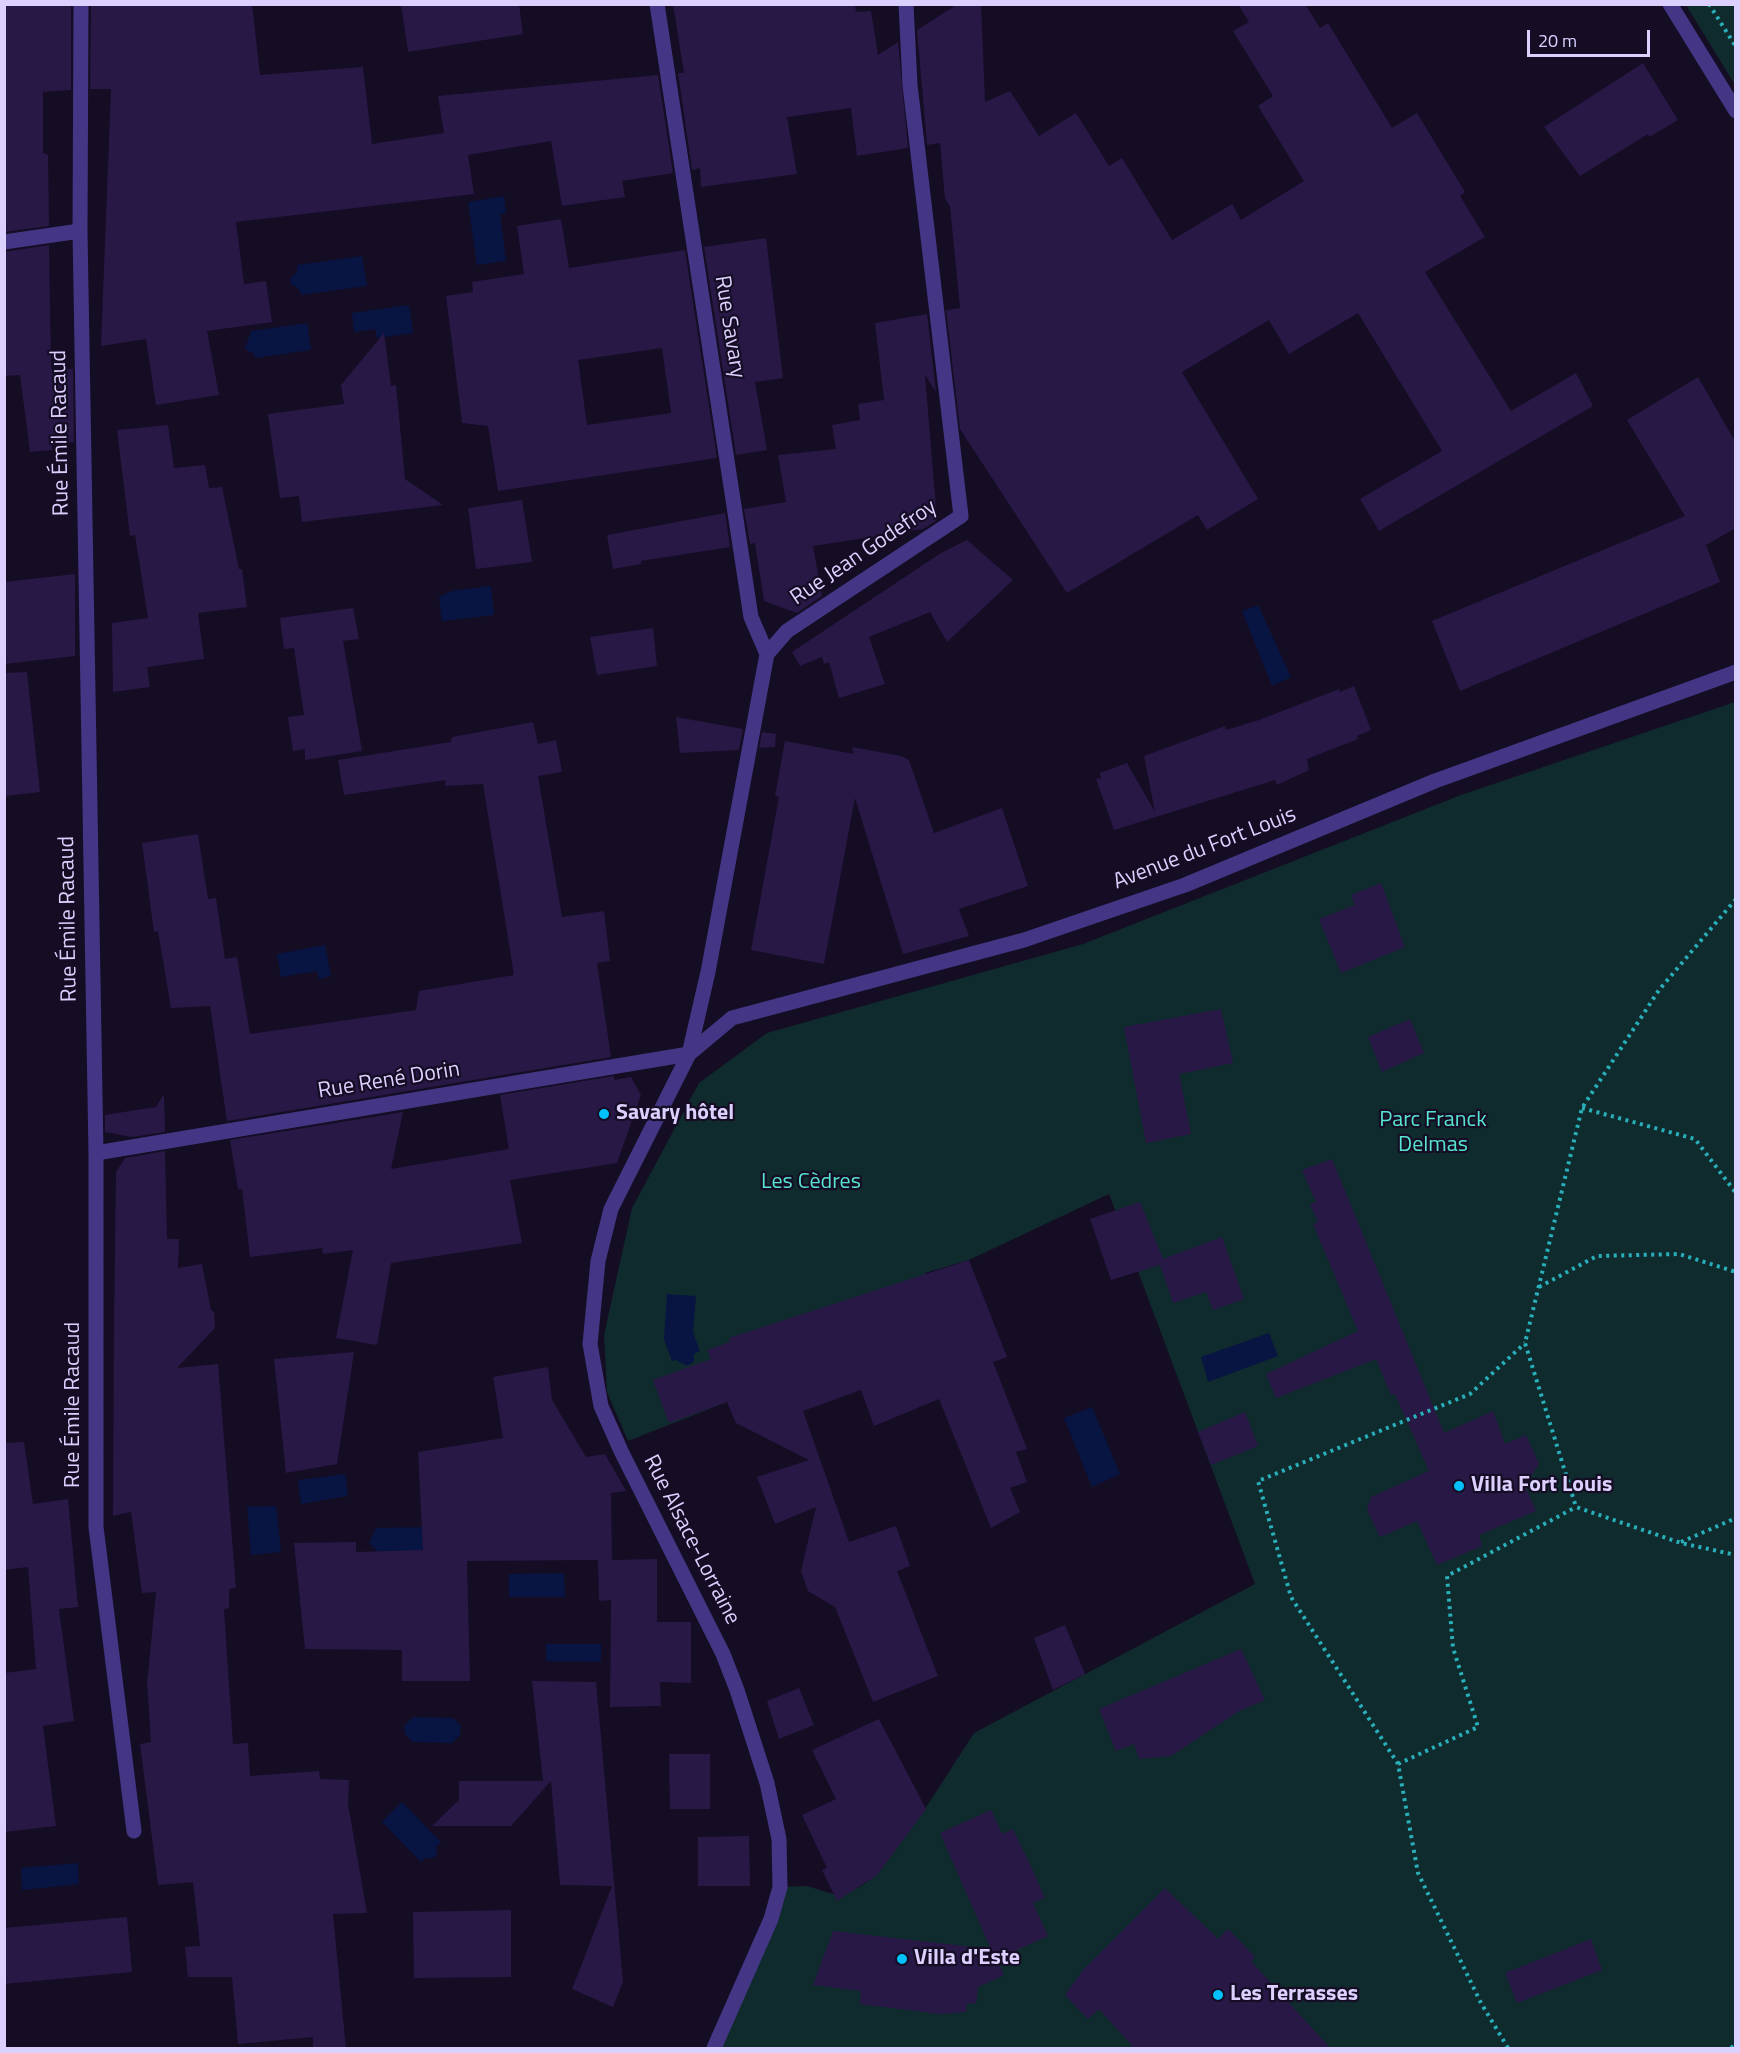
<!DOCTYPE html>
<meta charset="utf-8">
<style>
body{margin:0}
#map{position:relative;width:1740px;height:2053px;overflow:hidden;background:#140d24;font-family:"Titillium Web",sans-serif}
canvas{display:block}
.frame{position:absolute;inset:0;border:6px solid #dcd0ff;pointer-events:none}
.scale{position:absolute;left:1527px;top:30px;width:123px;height:27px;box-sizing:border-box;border:3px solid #dcd0ff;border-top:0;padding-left:8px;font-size:18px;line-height:21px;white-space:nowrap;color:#dcd0ff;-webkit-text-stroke:4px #140d24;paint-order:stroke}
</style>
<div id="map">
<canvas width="1740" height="2053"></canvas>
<div class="frame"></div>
<div class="scale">20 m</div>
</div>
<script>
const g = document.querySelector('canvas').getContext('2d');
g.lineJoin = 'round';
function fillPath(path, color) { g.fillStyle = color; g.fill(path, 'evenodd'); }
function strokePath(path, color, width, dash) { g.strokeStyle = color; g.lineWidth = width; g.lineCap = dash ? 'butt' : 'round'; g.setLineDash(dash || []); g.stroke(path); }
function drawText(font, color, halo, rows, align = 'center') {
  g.font = font + ' "Titillium Web",sans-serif'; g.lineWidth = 4.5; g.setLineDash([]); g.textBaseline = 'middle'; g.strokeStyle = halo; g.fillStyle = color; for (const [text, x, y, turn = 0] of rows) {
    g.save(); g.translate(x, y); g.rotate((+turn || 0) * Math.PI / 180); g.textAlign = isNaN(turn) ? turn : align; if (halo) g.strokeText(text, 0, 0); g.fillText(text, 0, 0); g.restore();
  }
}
const green = new Path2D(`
 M1686,5H1735V85Z
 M1735,702V2048H714L780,1887L807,1886L833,1894L858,1888L877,1875L925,1809L974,1733L1255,1584L1109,1194L969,1260L925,1273L927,1283L727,1402L628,1441L607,1392L604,1335L632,1208L699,1083L767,1033L1083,944L1461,795Z`);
const water = new Path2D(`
 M504,196L506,213L500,214L506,261L477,265L468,202Z
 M362,256L367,286L301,295L299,289L291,284L290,279L297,271V265Z
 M409,305L413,333L377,338L375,329L354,332L352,313Z
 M307,323L311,350L255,358L254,354L245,349L251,331Z
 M491,586L494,615L442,621L439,597L451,591Z
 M1258,605L1291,677L1272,686L1242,611Z
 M325,945L331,976L319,979L317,971L281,977L277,954Z
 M667,1294L696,1296L693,1332L700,1351L694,1354V1362L687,1366L676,1360L672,1361L664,1339Z
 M1269,1333L1278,1356L1208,1382L1201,1357Z
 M1092,1407L1120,1474L1092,1487L1064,1418Z
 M345,1474L348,1496L301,1504L298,1480Z
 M276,1506L281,1552L251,1555L247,1507Z
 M431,1527L432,1551H377L369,1543L376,1528Z
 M564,1573L565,1597H509V1574Z
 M546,1644H601V1662L546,1661Z
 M413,1717L453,1718L461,1726L460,1735L452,1743L413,1742L405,1734L404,1726Z
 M402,1802L441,1842L436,1847L437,1854L433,1858H425L421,1862L382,1822Z
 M78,1863L79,1884L22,1890L21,1868Z`);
const building = new Path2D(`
 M4,4H71V90L43,92V153L48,155L49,226L4,232Z
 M91,4H252L260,75L363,67L372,144L444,133L438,96L658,75L673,173L622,181L625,197L562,206L551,141L468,155L474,194L236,222L244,284L266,281L272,322L207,331L219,395L156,405L146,339L101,346L111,89H90Z
 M401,4H519L523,34L408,52Z
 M673,4H855L856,12L871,11L878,55L898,42L908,148L857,156L851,108L787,117L797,174L701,187L700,168L692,170L678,73H684Z
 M958,4H981L985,102L1010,91L1039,136L1076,113L1109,166L1122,158L1172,240L1232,204L1241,220L1304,181L1258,106L1273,96L1233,31L1249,22L1238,4H1305L1320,28L1328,23L1392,128L1417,113L1465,192L1460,196L1485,237L1425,272L1511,411L1576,373L1593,406L1379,531L1360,499L1442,451L1358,313L1289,354L1269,320L1182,372L1258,499L1207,530L1198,515L1067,593L960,429L946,310L960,308L950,206L945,199L940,143L927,145L917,30Z
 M1643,63L1678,120L1649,137L1648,134L1580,176L1544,127Z
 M561,219L569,268L685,250L717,458L498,491L488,426L462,423L446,296L473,292L472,282L524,274L517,226ZM662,348L671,413L587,425L578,360Z
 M766,238L783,378L755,382L767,450L736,455L704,247Z
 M49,245L51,369H73L74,442L52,445V450L30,452L20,375L4,376V252Z
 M927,314L936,392L925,375L937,520L923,529L813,546L822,596L797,613L764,601L755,543L750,544L744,509L786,502L778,455L836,449L832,425L860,420L858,404L884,400L875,323Z
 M384,333L391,386L396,385L405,479L443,505L302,522L299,496L280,498L268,414L344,404L341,385Z
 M1698,377L1736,443V528L1706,545L1720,582L1460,691L1432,621L1685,516L1627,420Z
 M168,425L174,468L205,465L209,488L222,487L239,569H242L247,607L198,613L204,659L147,667L150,687L113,692L112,623L148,618L135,535L130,536L117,430Z
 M522,500L532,562L476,569L468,508Z
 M725,513L730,547L641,561V564L613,569L607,535Z
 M967,540L1013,580L947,642L930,612L869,637L885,684L839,698L829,662L824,664L822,657L800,666L792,652L941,553Z
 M75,574V656L4,664V582Z
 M353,608L359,639L343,641L362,751L305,760V749L293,751L288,717L304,715L294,648L284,649L280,618Z
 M653,628L657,666L597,675L590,637Z
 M27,672L40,792L4,796V673Z
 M1354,686L1371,730L1357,736L1358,739L1307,759L1309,770L1277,785L1275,780L1114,830L1096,779L1101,778L1100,773L1127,763L1155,812L1144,756L1225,726L1226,730L1259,720L1339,689L1340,692Z
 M676,717L743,729L739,750L680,753Z
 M533,722L538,744L556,740L562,772L538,776L562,917L604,911L610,961L597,963L611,1057L227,1121L210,1006L171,1008L158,931L154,932L142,843L198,834L208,899L216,898L225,959L237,957L250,1034L416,1010L419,991L514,975L483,784L445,786L446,780L344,795L338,760L451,742L452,737Z
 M762,732L776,734L775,747L759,748Z
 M785,741L854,754L852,747L901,756L909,760L934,833L1002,808L1028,886L959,909L969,936L903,954L855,798L824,964L751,950L779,797L775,796Z
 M1381,883L1405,947L1341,973L1319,919L1355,905L1351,895Z
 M1221,1009L1233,1063L1179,1074L1191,1134L1146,1143L1124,1027Z
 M1410,1019L1424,1053L1382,1072L1368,1037Z
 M614,1076V1080L631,1077L641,1095L617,1163L510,1180L522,1243L391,1263L377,1345L336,1338L353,1250L323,1254L322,1248L250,1257L242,1189H238L230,1140L403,1112L391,1169L509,1149L500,1095Z
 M164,1094L165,1132L132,1137L105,1132V1115L156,1107Z
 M165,1151L167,1239H179L178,1268L202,1264L211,1310L214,1312L215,1328L177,1368L218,1364L236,1588L229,1589V1608L224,1609L233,1744L248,1743L250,1776L319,1771L320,1779L349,1780L348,1804L367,1913L333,1914L346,2049H313V2037L238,2044L232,1977H188L185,1947L200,1946L193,1882L158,1885L140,1744L151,1742L147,1684L156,1592L142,1593L131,1512L113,1516L114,1325L116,1172L125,1158Z
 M1332,1159L1444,1433L1493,1411L1505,1444L1526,1435L1539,1464L1525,1486L1536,1511L1479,1535L1482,1546L1437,1565L1417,1521L1380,1537L1367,1510L1371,1497L1429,1471L1395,1394L1391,1395L1376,1359L1276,1398L1266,1374L1358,1331L1313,1224L1318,1222L1310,1204L1316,1202L1302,1170Z
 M1140,1202L1163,1259L1222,1237L1244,1299L1213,1310L1206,1292L1173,1303L1160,1265L1111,1280L1090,1219Z
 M969,1260L1007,1357L993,1362L1027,1449L1016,1452L1027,1482L1010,1488L1020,1512L991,1528L939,1399L874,1426L861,1390L803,1411L849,1542L896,1526L910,1566L897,1571L938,1676L873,1702L835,1607L808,1591L801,1571L816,1507L775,1524L757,1477L809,1460L736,1423L727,1402L669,1423L653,1380L711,1359L707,1350L730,1342L729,1338Z
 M354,1352L337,1464L286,1473L274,1359Z
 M548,1367L552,1400L586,1457L605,1454L626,1491L611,1493L612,1560L657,1559V1622H691V1683L660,1682L661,1706L610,1707L611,1600L599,1601L598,1560L467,1561L470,1681H402V1650L305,1649L294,1543L356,1542V1552L423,1550L418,1452L503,1438L493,1377Z
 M1245,1412L1258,1446L1211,1465L1198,1432Z
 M24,1442L33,1504L68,1499L78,1607L59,1609L74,1721L43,1726L56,1826L4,1832V1673L36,1669L28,1567L4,1570V1443Z
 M1065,1625L1085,1674L1053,1690L1034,1638Z
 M1241,1649L1265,1700L1239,1711L1171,1756L1139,1759L1134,1744L1116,1751L1099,1709Z
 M532,1681L596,1682L623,1982L613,2007L572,1989L612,1886L560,1885L551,1781L511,1826H432L459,1800V1781H543Z
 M799,1688L814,1725L779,1739L767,1701Z
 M879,1719L926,1809L877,1875L837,1901L822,1870L827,1868L802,1815L836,1799L812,1750Z
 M669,1754H710V1809H670Z
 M991,1810L1002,1834L1013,1829L1033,1871L1045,1898L1033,1903L1048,1936L997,1959L1004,1975L978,1987L976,2004L967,2003L966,2012L940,2014L860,2004L861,1991L813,1985L833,1931L991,1949L940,1833Z
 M749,1836L750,1886H698V1837Z
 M1165,1888L1218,1939L1228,1929L1255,1957L1251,1961L1331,2049H1135L1099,2009L1088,2019L1065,1995L1083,1970Z
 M511,1910V1977L414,1978L413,1912Z
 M127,1917L132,1972L4,1984V1928Z
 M1591,1939L1602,1970L1517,2003L1505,1973Z`);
const path = new Path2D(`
 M1709,4L1736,47
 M1736,899L1659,990L1582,1108L1525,1343L1576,1507L1681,1543L1736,1555
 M1582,1108L1695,1139L1736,1193
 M1539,1287L1597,1256L1679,1254L1736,1272
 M1681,1542L1736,1518
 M1398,1764L1478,1727L1453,1648L1447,1576L1576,1507
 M1508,2048L1481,2003L1418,1873L1398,1764L1291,1597L1258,1481L1470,1394L1525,1343
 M1731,2048L1736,2044`);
const minor = new Path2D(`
 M81,4L80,231L96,1153V1527L134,1831
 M657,4L751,617L767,654
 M1670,4L1736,111
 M4,242L80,231
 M96,1153L689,1054L732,1018L1024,940L1185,885L1435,781L1736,672
 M714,2048L771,1919L780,1887L779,1839L767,1783L737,1690L723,1654L621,1451L601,1406L590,1344L598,1261L611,1209L689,1054L708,972L767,654L787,631L961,516L910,85L906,4`);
const markers = [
 [604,1114,6,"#00c1fb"],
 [1459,1486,6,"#00c1fb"],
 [902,1959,6,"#00c1fb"],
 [1218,1995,6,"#00c1fb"]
];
const streetNames = [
 ["Rue Savary",729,327,81],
 ["Rue Émile Racaud",61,433,-91],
 ["Rue Jean Godefroy",864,553,-34],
 ["Avenue du Fort Louis",1205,849,-21],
 ["Rue Émile Racaud",69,919,-91],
 ["Rue René Dorin",389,1081,-9],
 ["Rue Émile Racaud",74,1405,-90],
 ["Rue Alsace-Lorraine",691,1540,63]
];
const poiNames = [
 ["Savary hôtel",616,1114],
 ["Villa Fort Louis",1471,1486],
 ["Villa d'Este",914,1959],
 ["Les Terrasses",1230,1995]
];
const parkNames = [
 ["Parc Franck",1433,1121],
 ["Delmas",1433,1146],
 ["Les Cèdres",811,1183]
];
fillPath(green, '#102b2e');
fillPath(water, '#081542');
fillPath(building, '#281846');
strokePath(path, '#29afba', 4, [3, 4.5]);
strokePath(minor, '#443685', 15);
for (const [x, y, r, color] of markers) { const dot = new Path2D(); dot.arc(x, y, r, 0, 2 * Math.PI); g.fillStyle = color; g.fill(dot); strokePath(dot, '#140d24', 2); }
drawText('22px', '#dcd0ff', '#140d24', streetNames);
drawText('bold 22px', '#dcd0ff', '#140d24', poiNames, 'left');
drawText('22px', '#57e4d3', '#140d24', parkNames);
</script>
